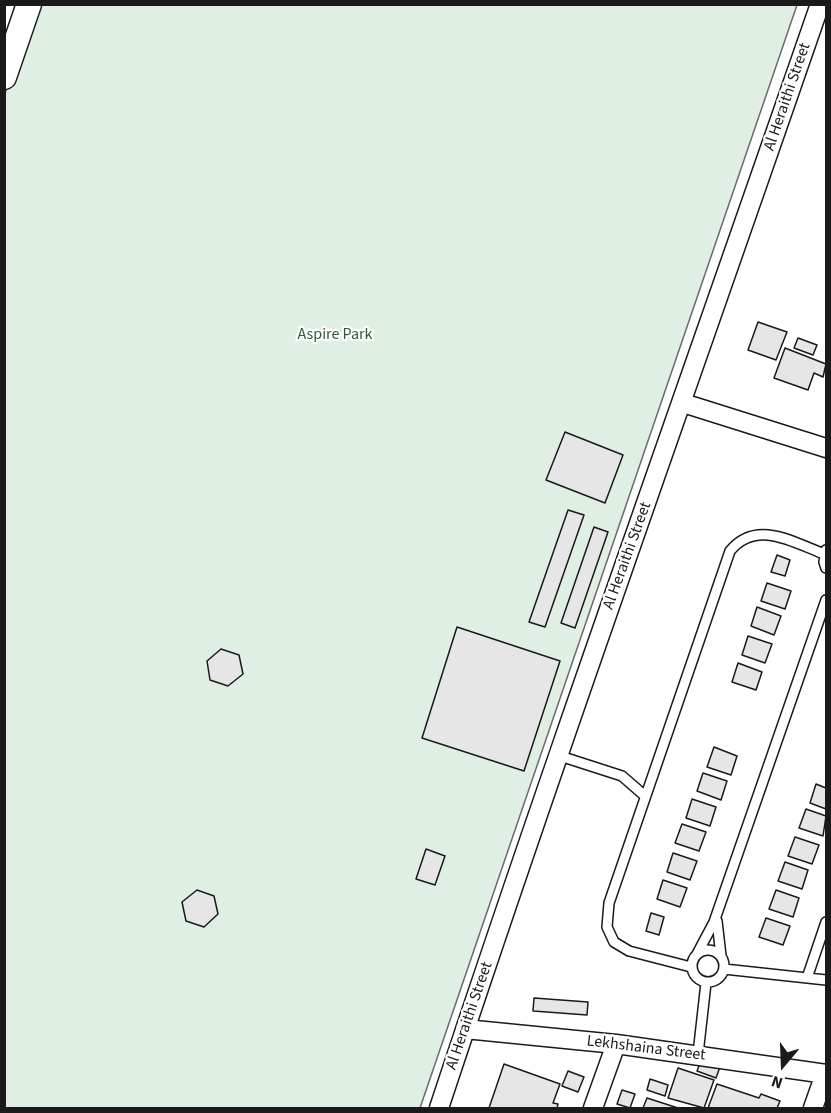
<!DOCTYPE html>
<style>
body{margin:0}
#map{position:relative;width:831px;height:1113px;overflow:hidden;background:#fff;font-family:"Source Sans 3",sans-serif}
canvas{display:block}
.frame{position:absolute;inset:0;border:6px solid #1a1a1a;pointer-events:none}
.north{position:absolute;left:753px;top:1035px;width:60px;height:60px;-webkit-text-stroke:4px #fff;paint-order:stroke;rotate:199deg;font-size:16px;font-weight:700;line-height:24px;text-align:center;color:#1a1a1a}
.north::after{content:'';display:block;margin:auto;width:21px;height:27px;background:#1a1a1a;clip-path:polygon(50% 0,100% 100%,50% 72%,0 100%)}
</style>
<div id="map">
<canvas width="831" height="1113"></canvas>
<div class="frame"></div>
<div class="north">N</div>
</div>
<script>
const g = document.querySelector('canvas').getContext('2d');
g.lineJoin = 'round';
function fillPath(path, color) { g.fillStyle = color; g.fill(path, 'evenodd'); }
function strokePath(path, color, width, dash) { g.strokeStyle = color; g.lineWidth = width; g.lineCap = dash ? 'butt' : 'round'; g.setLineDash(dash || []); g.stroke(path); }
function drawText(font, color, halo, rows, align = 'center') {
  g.font = font + ' "Source Sans 3",sans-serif'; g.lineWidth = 4.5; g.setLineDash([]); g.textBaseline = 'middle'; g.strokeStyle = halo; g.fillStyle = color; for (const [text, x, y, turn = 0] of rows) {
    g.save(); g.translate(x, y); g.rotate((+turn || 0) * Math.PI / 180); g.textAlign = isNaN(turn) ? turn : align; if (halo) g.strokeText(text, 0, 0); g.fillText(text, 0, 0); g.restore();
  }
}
const green = new Path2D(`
 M36,5H797L420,1108H5L4,96Z`);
const building = new Path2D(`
 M758,322L787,332L776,360L748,350Z
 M798,338L817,345L813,355L794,348Z
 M785,348L826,364L823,377L814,373L808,390L774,378Z
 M565,432L623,455L605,503L546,480Z
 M568,510L584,515L545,627L529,622Z
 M594,527L608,532L575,628L561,623Z
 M777,555L790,560L785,576L771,572Z
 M767,583L791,591L785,609L761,601Z
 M757,607L781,616L774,635L751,626Z
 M457,627L560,661L524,771L422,738Z
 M748,636L772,644L765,663L742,655Z
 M221,649L239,655L243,674L228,686L210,680L207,661Z
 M738,663L762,672L756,690L732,682Z
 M714,747L737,756L731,775L707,767Z
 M703,773L727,781L721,800L697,791Z
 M816,784L826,788V809L810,803Z
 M692,799L716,807L710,826L686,818Z
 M806,809L826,816L823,836L799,828Z
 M682,824L706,832L699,851L675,843Z
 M795,837L819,845L812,864L788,856Z
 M426,849L445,856L435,885L416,879Z
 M673,853L697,861L690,880L667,872Z
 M785,862L808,870L802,889L778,881Z
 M663,880L687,888L680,907L657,899Z
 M197,890L214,896L218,914L204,927L186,921L182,902Z
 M776,890L799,898L793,917L769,909Z
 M651,913L664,917L659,935L646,931Z
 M766,918L790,926L783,945L759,937Z
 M534,998L588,1002L587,1015L533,1011Z
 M702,1058L721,1064L716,1078L697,1071Z
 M504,1064L560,1084L553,1103L558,1104L557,1108H489Z
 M678,1068L714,1080L704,1108L668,1098Z
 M568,1071L584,1077L578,1092L562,1086Z
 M650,1079L668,1085L665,1096L647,1090Z
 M717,1084L759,1098L761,1094L780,1101L777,1108H708Z
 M622,1090L635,1094L630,1108L617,1104Z
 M647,1098L678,1108H643Z`);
const lane = new Path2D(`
 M826,550L824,562L826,568
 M560,756L622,776L645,796
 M717,921L721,956
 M692 966a16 16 0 1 1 32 0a16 16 0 1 1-32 0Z
 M697,954L714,922L826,600
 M691,967L629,951L614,942L607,927L609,903L730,551C756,519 793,542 824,554
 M724,969L826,980
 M807,978L826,922
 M698,1054L706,983`);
const street = new Path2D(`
 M683,403L826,448
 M465,1029L616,1044L826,1074
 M439,1108C561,739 693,372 820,4
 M593,1108L616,1044
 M813,1108L825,1074`);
const secondary = new Path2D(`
 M4,77L29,4`);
const streetNames = [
 ["Al Heraithi Street",788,97,-71],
 ["Al Heraithi Street",628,556,-70],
 ["Al Heraithi Street",470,1016,-71],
 ["Lekhshaina Street",646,1049,7]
];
const parkNames = [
 ["Aspire Park",335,335]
];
fillPath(green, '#e0efe3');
strokePath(green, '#6a6a6a', 1.5);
fillPath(building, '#e6e6e6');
strokePath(building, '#1a1a1a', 1.5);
strokePath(lane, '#1a1a1a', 12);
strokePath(street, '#1a1a1a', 21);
strokePath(secondary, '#1a1a1a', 27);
strokePath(lane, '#fff', 9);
strokePath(street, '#fff', 18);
strokePath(secondary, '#fff', 24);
drawText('16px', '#1a1a1a', '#fff', streetNames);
drawText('16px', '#2b5a34', '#fff', parkNames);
</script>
